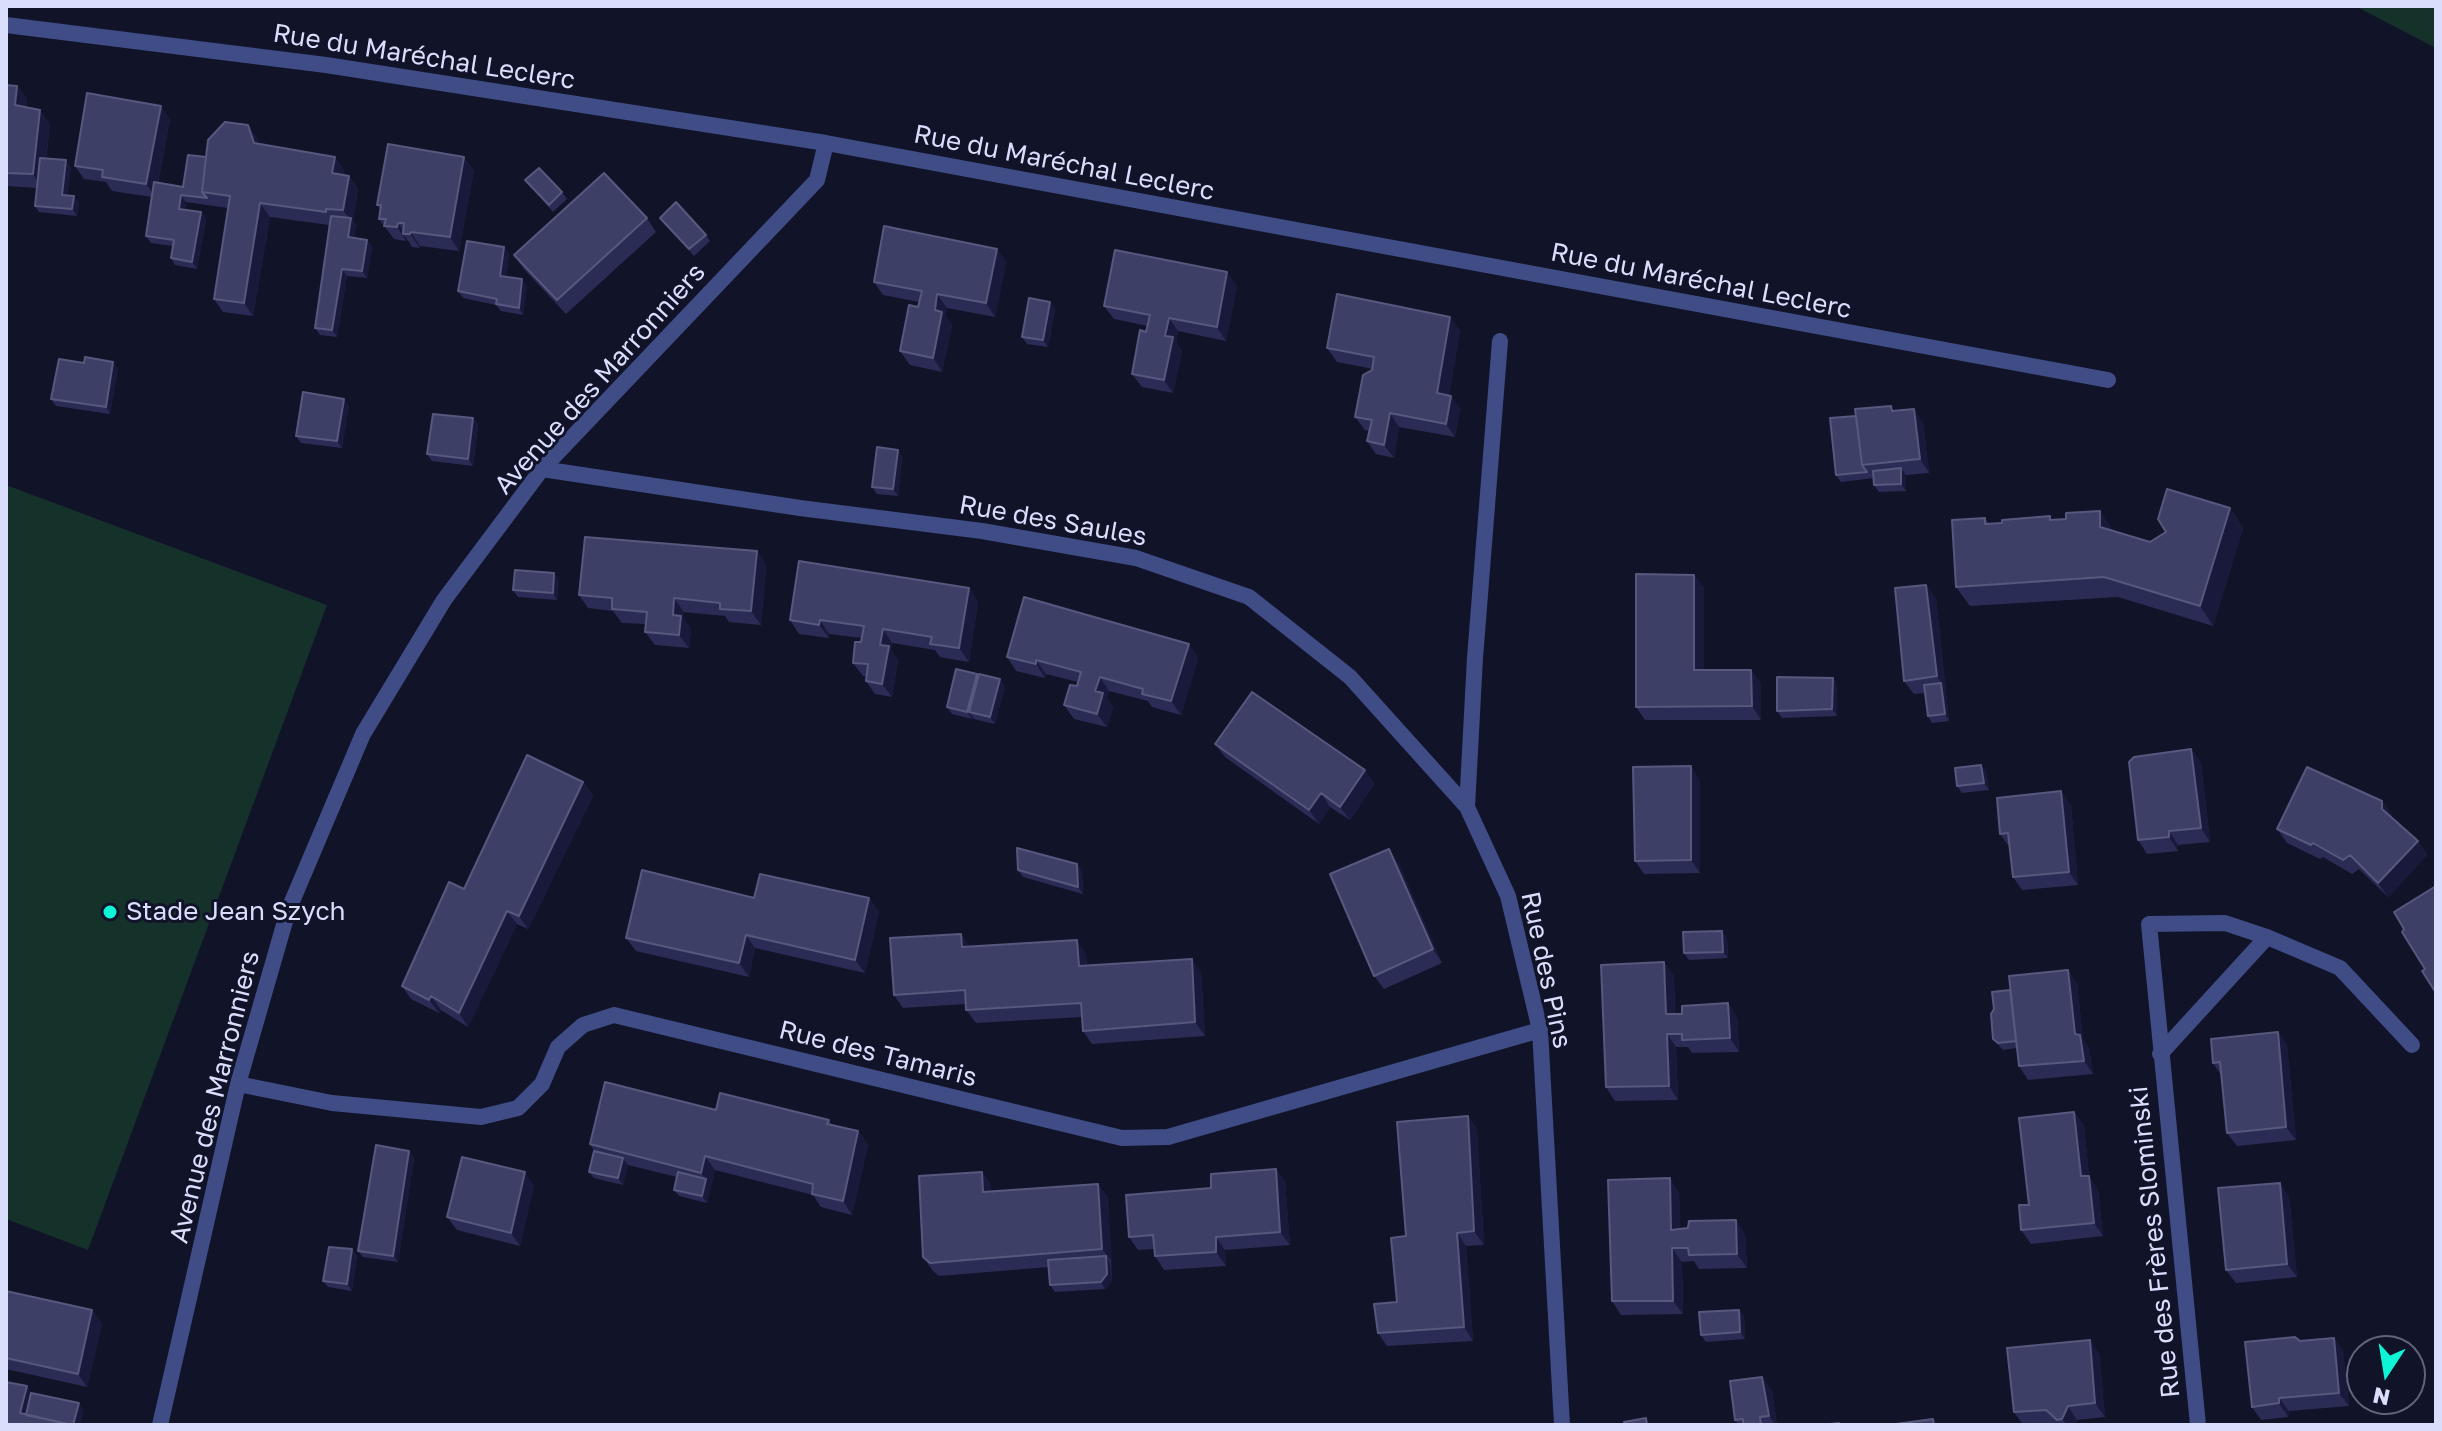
<!DOCTYPE html>
<meta charset="utf-8">
<style>
body{margin:0}
#map{position:relative;width:2442px;height:1431px;overflow:hidden;background:#111328;font-family:"Golos Text",sans-serif}
canvas{display:block}
.frame{position:absolute;inset:0;border:8px solid #dadefd;pointer-events:none}
.north{position:absolute;left:2346px;top:1335px;width:80px;height:80px;box-sizing:border-box;background:#111328;border:2px solid #61647d;border-radius:50%;rotate:192deg;font-size:22px;font-weight:700;line-height:32px;text-align:center;color:#dadefd}
.north::after{content:'';display:block;margin:auto;width:28px;height:36px;background:#0ff4d7;clip-path:polygon(50% 0,100% 100%,50% 72%,0 100%)}
</style>
<div id="map">
<canvas width="2442" height="1431"></canvas>
<div class="frame"></div>
<div class="north">N</div>
</div>
<script>
const g = document.querySelector('canvas').getContext('2d');
g.lineJoin = 'round';
function fillPath(path, color) { g.fillStyle = color; g.fill(path, 'evenodd'); }
function strokePath(path, color, width, dash) { g.strokeStyle = color; g.lineWidth = width; g.lineCap = dash ? 'butt' : 'round'; g.setLineDash(dash || []); g.stroke(path); }
function drawText(font, color, halo, rows, align = 'center') {
  g.font = font + ' "Golos Text",sans-serif'; g.lineWidth = 6; g.setLineDash([]); g.textBaseline = 'middle'; g.strokeStyle = halo; g.fillStyle = color; for (const [text, x, y, turn = 0] of rows) {
    g.save(); g.translate(x, y); g.rotate((+turn || 0) * Math.PI / 180); g.textAlign = isNaN(turn) ? turn : align; if (halo) g.strokeText(text, 0, 0); g.fillText(text, 0, 0); g.restore();
  }
}
const green = new Path2D(`
 M2355,6H2436V48Z
 M6,485L327,605L88,1250L6,1219Z`);
const street = new Path2D(`
 M6,25L326,65L826,143L2108,380
 M1500,341L1475,658L1467,807L1508,896L1540,1030L1562,1425
 M542,469L800,508L982,531L1136,558L1249,597L1350,677L1467,807
 M2160,1054L2267,937
 M238,1084L332,1103L481,1117L518,1108L542,1084L558,1047L583,1025L614,1015L1122,1138L1168,1137L1540,1030
 M160,1425L238,1084L288,911L363,734L444,600L542,469L817,180L826,143
 M2198,1425L2149,924L2225,923L2267,937L2340,968L2412,1045`);
const wall = new Path2D(`
 M6,85L17,86L27,99L26,107L50,124L46,159L71,167L67,196L79,203L77,216L39,212L35,206L37,188L6,186Z
 M170,119L158,183L183,187L206,157L248,125L257,139L259,144L335,157L344,171L343,175L349,176L358,189L353,220L356,225L354,238L367,240L372,247L367,278L347,276L337,337L320,335L315,328L329,225L270,217L253,316L223,312L214,299L228,208L186,202L185,209L201,212L206,219L197,269L175,265L171,258L173,246L151,243L146,236L152,197L112,191L106,182L84,179L75,166Z
 M474,170L459,251L420,246V248L412,247L407,239L406,241L394,239L379,219L380,209L377,205Z
 M525,180L562,192L567,199L553,212Z
 M647,218L656,232L566,314L523,268L514,255Z
 M660,218L706,235L710,241L694,256Z
 M504,247L509,254L506,277L527,286L523,315L501,311L496,305L463,298L458,291Z
 M997,249L1006,262L995,317L947,308L945,316L952,325L942,372L910,365L900,351L919,302L883,295L874,282Z
 M1237,286L1226,341L1178,331L1176,342L1182,351L1173,393L1142,387L1132,374L1148,326L1114,319L1104,306Z
 M1050,302L1055,309L1048,347L1027,344L1022,337Z
 M1460,330L1449,395L1451,396L1460,409L1455,437L1399,427L1394,458L1376,454L1367,441L1369,431L1365,430L1355,417L1373,369L1337,362L1327,348Z
 M118,369L110,414L56,406L51,399Z
 M349,406L342,448L301,443L296,436Z
 M1895,411L1923,423L1929,473L1906,475V491L1879,492L1874,485V478L1841,482L1836,475L1856,416Z
 M473,418L478,425L473,466L432,461L427,454Z
 M898,450L902,457L898,496L877,494L872,487Z
 M2230,508L2243,528L2213,626L2118,597L1970,606L1956,587L1985,518L1989,524L2050,516L2052,520L2113,530L2150,542Z
 M757,551L766,565L761,625L729,622L725,616L684,612L683,618L691,629L689,648L655,645L645,632L646,624L622,623L613,611L588,608L579,595Z
 M1694,575L1704,588V670H1751L1761,684V720H1645L1636,707Z
 M559,579L557,600L518,597L513,590Z
 M969,588L978,602L969,662L940,657L935,650L892,643L891,650L898,660L892,697L875,694L866,681V677L863,676L853,663L862,638L829,634V638L799,634L790,620Z
 M1936,598L1949,721L1932,723L1928,716L1925,693L1914,694L1904,681Z
 M1189,644L1198,658L1181,715L1152,707L1148,701L1109,691L1107,698L1113,707L1107,727L1074,719L1064,705L1077,686L1078,682L1046,674L1045,678L1016,671L1007,657Z
 M979,675L1005,686L995,724L974,719L973,717L972,719L952,714L947,707Z
 M1833,678L1837,685V716L1782,718L1777,711Z
 M1215,744L1365,770L1374,784L1350,820L1330,807L1319,824L1225,757Z
 M2191,749L2201,763L2210,842L2178,845V851L2147,854L2138,840Z
 M1981,765L1986,772L1989,790L1962,793L1957,786Z
 M1700,780V873L1644,874L1635,861Z
 M583,782L593,796L528,929L517,924L468,1027L441,1010L439,1013L411,999L402,986L464,889Z
 M2382,801L2392,815V817L2418,841L2427,855L2388,897L2359,869L2352,874L2323,857L2320,859L2287,843L2277,829Z
 M2071,805L2078,885L2022,890L2013,877L2010,848L2000,834Z
 M1398,862L1442,963L1384,989L1374,976Z
 M1077,864L1082,871L1083,894L1023,877L1018,870Z
 M754,898H869L879,912L865,973L755,948L749,977L636,951L626,938Z
 M961,934L970,947L1086,954L1087,966L1201,972L1205,1036L1092,1044L1083,1031L1082,1017L976,1023L966,1010V1004L903,1008L894,995Z
 M1727,938L1728,958L1689,960L1684,953Z
 M1674,975L1675,1014L1737,1016L1739,1052L1692,1053L1688,1047H1676L1678,1100L1615,1101L1606,1087Z
 M2077,983L2083,1040L2089,1048L2093,1074L2028,1080L2019,1066L2017,1048L2003,1050L1993,1039Z
 M2278,1032L2287,1046L2296,1140L2237,1146L2227,1133L2221,1075L2213,1063Z
 M716,1110L829,1120L832,1125L858,1131L868,1145L852,1215L821,1207L813,1195L715,1170L707,1203L679,1196L674,1190L677,1177L628,1165L623,1185L594,1178L589,1172L594,1151L590,1144Z
 M2074,1112L2084,1126L2089,1177L2098,1190L2103,1236L2031,1244L2021,1230L2029,1205Z
 M1468,1116L1477,1130L1484,1245L1466,1246L1473,1341L1387,1346L1378,1333L1397,1302L1406,1236Z
 M409,1151L414,1158L398,1262L363,1257L358,1251Z
 M1276,1169L1285,1182L1290,1245L1225,1250L1226,1266L1164,1270L1155,1256L1154,1249L1138,1250L1129,1237L1211,1188Z
 M982,1172L991,1186V1191L1098,1184L1108,1198L1112,1281L1105,1289L1055,1292L1050,1285L1049,1267L939,1276L933,1271L923,1257Z
 M534,1185L520,1246L457,1230L447,1217Z
 M1679,1192L1680,1229L1745,1234L1747,1268L1699,1269L1694,1261L1682,1262L1683,1314L1621,1315L1612,1301Z
 M2289,1196L2297,1277L2236,1283L2226,1270Z
 M352,1249L357,1256L352,1291L328,1287L323,1281Z
 M6,1291L92,1310L102,1324L87,1387L6,1369Z
 M1739,1310L1744,1316L1745,1339L1706,1342L1701,1335Z
 M2334,1338L2343,1351L2349,1406L2289,1411L2288,1417L2261,1420L2252,1407L2300,1341Z
 M2099,1353L2105,1417L2077,1420L2075,1425H2057L2055,1423L2023,1425L2014,1412Z
 M1772,1391L1777,1425H1739L1735,1420Z`);
const shadedWall = new Path2D(`
 M17,86L27,99L25,118L15,105Z
 M161,106L170,119L155,197L146,184Z
 M40,110L50,124L42,188L33,174Z
 M248,125L257,139L264,156L254,143Z
 M335,157L344,171L342,187L332,173Z
 M464,157L474,170L459,251L450,237Z
 M66,160L71,167L66,202L62,195Z
 M349,176L358,189L353,220L356,225L353,244L348,237L351,221L343,210Z
 M181,195L186,202L184,216L179,209Z
 M74,196L79,203L77,216L72,209Z
 M260,203L270,217L253,316L244,303Z
 M201,212L206,219L197,269L192,262Z
 M398,223L406,234H403L407,239L406,241L397,227Z
 M411,232L420,246V248L410,234Z
 M367,240L372,247L367,278L362,271Z
 M504,247L509,254L505,283L500,276Z
 M997,249L1006,262L995,317L986,303Z
 M342,269L347,276L337,337L332,330Z
 M1227,272L1237,286L1226,341L1217,327Z
 M522,279L527,286L523,315L519,308Z
 M937,294L947,308L945,316L952,325L942,372L933,358L935,310Z
 M1050,302L1055,309L1048,347L1043,340Z
 M1450,317L1460,330L1447,407L1437,393Z
 M1169,318L1178,331L1176,342L1182,351L1173,393L1164,380L1165,336Z
 M113,362L118,369L110,414L106,407Z
 M1451,396L1460,409L1455,437L1446,424Z
 M344,399L349,406L342,448L337,441Z
 M1914,409L1923,423L1929,473L1920,459Z
 M1390,413L1399,427L1394,458L1384,445Z
 M473,418L478,425L473,466L468,459Z
 M898,450L902,457L898,496L893,489Z
 M1901,468L1906,475V491L1901,484Z
 M2230,508L2243,528L2213,626L2200,606Z
 M2100,511L2113,530L2114,546L2100,527Z
 M757,551L766,565L761,625L751,611Z
 M554,573L559,579L557,600L553,593Z
 M1694,575L1704,588V684L1694,670Z
 M1926,585L1936,598L1949,721L1945,714L1941,683L1937,676Z
 M969,588L978,602L969,662L959,648Z
 M674,598L684,612L683,618L691,629L689,648L679,635L673,615Z
 M820,620L829,634V638L819,625Z
 M883,629L892,643L891,650L898,660L892,697L882,684L880,645Z
 M1189,644L1198,658L1181,715L1171,701Z
 M1036,660L1046,674L1045,678L1036,664Z
 M1751,670L1761,684V720L1752,706Z
 M977,674L982,681L969,712L973,717L972,719L967,712Z
 M1100,677L1109,691L1107,698L1113,707L1107,727L1097,714L1095,691Z
 M1833,678L1837,685V716L1832,709Z
 M1000,679L1005,686L995,724L990,717Z
 M2191,749L2201,763L2210,842L2201,828Z
 M1981,765L1986,772L1989,790L1984,783Z
 M1691,766L1700,780V873L1691,860Z
 M1365,770L1374,784L1350,820L1340,807Z
 M583,782L593,796L528,929L519,916Z
 M2061,791L2071,805L2078,885L2069,872Z
 M1321,793L1330,807L1319,824L1309,810Z
 M2382,801L2392,815V822L2382,809Z
 M2169,831L2178,845V851L2169,837Z
 M2418,841L2427,855L2388,897L2378,883Z
 M1389,849L1398,862L1442,963L1433,949Z
 M1077,864L1082,871L1083,894L1078,887Z
 M869,898L879,912L865,973L855,960Z
 M507,911L517,924L468,1027L459,1013Z
 M1722,931L1727,938L1728,958L1723,952Z
 M961,934L971,948L962,947Z
 M746,935L755,948L749,977L739,963Z
 M1077,940L1086,954L1088,980L1079,966Z
 M1192,959L1201,972L1205,1036L1195,1022Z
 M1664,962L1674,975L1675,1028L1666,1014Z
 M2068,970L2077,983L2083,1040L2089,1048L2093,1074L2084,1061L2075,1034Z
 M431,996L441,1010L439,1013L429,1000Z
 M1728,1003L1737,1016L1739,1052L1730,1038Z
 M2278,1032L2287,1046L2296,1140L2286,1127Z
 M1667,1034L1676,1047L1678,1100L1669,1086Z
 M2074,1112L2084,1126L2089,1177L2098,1190L2103,1236L2094,1223L2081,1176Z
 M1468,1116L1477,1130L1484,1245L1474,1231Z
 M858,1131L868,1145L852,1215L843,1201Z
 M409,1151L414,1158L398,1262L393,1256Z
 M705,1156L715,1170L707,1203L702,1196L706,1179L701,1173Z
 M623,1158L628,1165L623,1185L618,1178Z
 M1276,1169L1285,1182L1290,1245L1280,1232Z
 M525,1172L534,1185L520,1246L511,1233Z
 M982,1172L991,1186L993,1206L983,1192Z
 M1670,1178L1679,1192L1681,1243L1671,1230Z
 M2280,1183L2289,1196L2297,1277L2287,1264Z
 M1098,1184L1108,1198L1112,1262L1102,1249Z
 M1736,1220L1745,1234L1747,1268L1737,1254Z
 M1457,1233L1466,1246L1473,1341L1464,1327Z
 M1216,1237L1225,1250L1226,1266L1216,1252Z
 M1672,1248L1682,1262L1683,1314L1673,1301Z
 M352,1249L357,1256L352,1291L347,1284Z
 M1106,1256L1110,1263L1112,1281L1105,1289L1101,1282Z
 M92,1310L102,1324L87,1387L78,1374Z
 M1739,1310L1744,1316L1745,1339L1740,1332Z
 M2334,1338L2343,1351L2349,1406L2339,1393Z
 M2090,1340L2099,1353L2105,1417L2095,1403Z
 M1762,1377L1772,1391L1777,1425H1775L1769,1416Z
 M27,1386L36,1400L31,1421L20,1413Z
 M2279,1398L2289,1411L2288,1417L2279,1403Z
 M79,1403L84,1410L80,1425H73Z
 M2068,1406L2077,1420L2075,1425H2067L2062,1419Z`);
const building = new Path2D(`
 M6,85L17,86L15,105L40,110L33,174L6,173Z
 M87,93L161,106L146,184L102,177L103,170L75,166Z
 M225,122L248,125L254,143L335,157L332,173L349,176L343,210L326,209V212L260,203L244,303L214,299L230,196L202,192L208,140Z
 M388,144L464,157L450,237L411,232L410,234H403L404,223H398L397,227L384,226L386,219H379L381,205H377Z
 M188,155L206,157L202,192L207,198L181,195L179,209L201,212L192,262L171,258L174,240L146,236L154,182L183,187Z
 M40,158L66,160L62,195L74,196L72,209L35,206Z
 M539,168L562,192L549,205L525,180Z
 M604,173L647,218L557,300L514,255Z
 M676,202L706,235L689,249L660,218Z
 M331,216L351,218L348,237L367,240L362,271L342,269L332,330L315,328Z
 M884,226L997,249L986,303L937,294L935,310L942,312L933,358L900,351L909,305L918,307L922,291L874,282Z
 M467,241L504,247L500,276L522,279L519,308L496,304L497,299L458,291Z
 M1115,250L1227,272L1217,327L1169,318L1165,336L1173,337L1164,380L1132,374L1140,330L1146,332L1150,315L1104,306Z
 M1337,294L1450,317L1437,393L1451,396L1446,424L1390,413L1384,445L1367,441L1372,420L1355,417L1363,375L1372,370L1374,357L1327,348Z
 M1029,298L1050,302L1043,340L1022,337Z
 M85,357L113,362L106,407L51,399L59,359L84,363Z
 M303,392L344,399L337,441L296,436Z
 M1891,406L1892,411L1914,409L1920,459L1862,465L1855,409Z
 M433,414L473,418L468,459L427,454Z
 M1856,416L1862,465L1867,472L1836,475L1830,418Z
 M877,447L898,450L893,489L872,487Z
 M1901,468V484L1874,485L1873,471Z
 M2167,489L2230,508L2200,606L2104,577L1956,587L1952,520L1985,518V524L2002,523V520L2050,516V520L2066,519V513L2100,511V527L2150,542L2166,532L2158,519Z
 M585,537L757,551L751,611L720,609V603L674,598L673,615L681,616L679,635L645,632L647,612L612,609V598L579,595Z
 M799,561L969,588L959,648L930,644L932,637L883,629L880,645L889,646L882,684L866,681L868,664L853,663L855,642H861L864,626L820,620L819,625L790,620Z
 M515,570L554,573L553,593L513,590Z
 M1636,574L1694,575V670H1751L1752,706L1636,707Z
 M1926,585L1937,676L1904,681L1895,588Z
 M1024,597L1189,644L1171,701L1142,694L1143,689L1100,677L1095,691L1103,693L1097,714L1064,705L1070,685L1077,686L1081,672L1036,660V664L1007,657Z
 M956,669L977,674L967,712L947,707Z
 M979,674L1000,679L990,717L969,712Z
 M1777,677L1833,678L1832,709L1777,711Z
 M1941,683L1945,714L1928,716L1924,685Z
 M1252,692L1365,770L1340,807L1321,793L1309,810L1215,744Z
 M2191,749L2201,828L2169,831V837L2138,840L2129,762L2134,757Z
 M527,755L583,782L519,916L507,911L459,1013L431,996L429,1000L402,986L449,882L464,889Z
 M1981,765L1984,783L1957,786L1955,768Z
 M1691,766V860L1635,861L1633,767Z
 M2307,767L2382,801V809L2418,841L2378,883L2350,855L2343,860L2313,843L2311,845L2277,829Z
 M2061,791L2069,872L2013,877L2008,833L2000,834L1997,798Z
 M1017,848L1077,864L1078,887L1018,870Z
 M1389,849L1433,949L1374,976L1330,874Z
 M642,870L754,898L760,874L869,898L855,960L746,935L739,963L626,938Z
 M2436,886V993L2422,971L2425,969L2402,932L2404,929L2394,912Z
 M1722,931L1723,952L1684,953L1683,932Z
 M961,934L962,947L1077,940L1079,966L1192,959L1195,1022L1083,1031L1081,1003L966,1010L965,990L894,995L890,938Z
 M1664,962L1666,1014H1682V1006L1728,1003L1730,1038L1682,1040V1034H1667L1669,1086L1606,1087L1601,965Z
 M2068,970L2075,1034L2080,1035L2084,1061L2019,1066L2009,976Z
 M2010,990L2016,1041L1998,1043L1993,1039L1991,1014L1994,1009L1992,992Z
 M2278,1032L2286,1127L2227,1133L2220,1062L2213,1063L2211,1039Z
 M605,1082L716,1110L720,1093L829,1120L827,1124L858,1131L843,1201L812,1194L813,1184L705,1156L701,1173L590,1144Z
 M2074,1112L2081,1176H2089L2094,1223L2021,1230L2019,1205H2029L2019,1118Z
 M1468,1116L1474,1231L1457,1233L1464,1327L1378,1333L1374,1304L1397,1302L1391,1238L1406,1236L1397,1122Z
 M376,1145L409,1151L393,1256L358,1251Z
 M594,1151L623,1158L618,1178L589,1172Z
 M462,1157L525,1172L511,1233L447,1217Z
 M1276,1169L1280,1232L1216,1237V1252L1155,1256L1153,1235L1129,1237L1126,1195L1211,1188V1174Z
 M678,1172L706,1179L702,1196L674,1190Z
 M982,1172L983,1192L1098,1184L1102,1249L930,1263L923,1257L919,1176Z
 M1670,1178L1671,1230L1688,1228L1689,1221L1736,1220L1737,1254L1689,1255L1688,1248H1672L1673,1301H1612L1608,1180Z
 M2280,1183L2287,1264L2226,1270L2218,1188Z
 M329,1247L352,1249L347,1284L323,1281Z
 M1106,1256L1107,1274L1101,1282L1050,1285L1048,1260Z
 M6,1291L92,1310L78,1374L6,1358Z
 M1739,1310L1740,1332L1701,1335L1699,1312Z
 M2295,1337L2300,1341L2334,1338L2339,1393L2279,1398V1403L2252,1407L2245,1342Z
 M2090,1340L2095,1403L2068,1406L2062,1419L2057,1420L2046,1410L2014,1412L2007,1348Z
 M1762,1377L1769,1416L1760,1417L1761,1425H1743V1419L1735,1420L1730,1381Z
 M6,1382L27,1386L20,1413L68,1424L67,1425H6Z
 M31,1393L79,1403L73,1425H69L68,1424L26,1415Z
 M1646,1418L1647,1425H1625L1624,1422Z
 M1933,1419L1934,1425H1888Z
 M1839,1423V1425H1821Z`);
const markers = [
 [110,912,8,"#0ff4d7"]
];
const streetNames = [
 ["Rue du Maréchal Leclerc",424,57,9],
 ["Rue du Maréchal Leclerc",1064,163,11],
 ["Rue du Maréchal Leclerc",1701,281,11],
 ["Avenue des Marronniers",600,379,-48],
 ["Rue des Saules",1053,521,10],
 ["Rue des Pins",1546,970,78],
 ["Rue des Tamaris",878,1054,14],
 ["Avenue des Marronniers",215,1097,-76],
 ["Rue des Frères Slominski",2155,1242,-96]
];
const poiNames = [
 ["Stade Jean Szych",126,912]
];
fillPath(green, '#15322a');
strokePath(street, '#3f4c85', 16);
fillPath(wall, '#2b2c55');
fillPath(shadedWall, '#191a3b');
fillPath(building, '#3e3f67');
strokePath(building, '#56587e', 2);
for (const [x, y, r, color] of markers) { const dot = new Path2D(); dot.arc(x, y, r, 0, 2 * Math.PI); g.fillStyle = color; g.fill(dot); strokePath(dot, '#111328', 3); }
drawText('26px', '#dadefd', '#111328', streetNames);
drawText('26px', '#dadefd', '#111328', poiNames, 'left');
</script>
